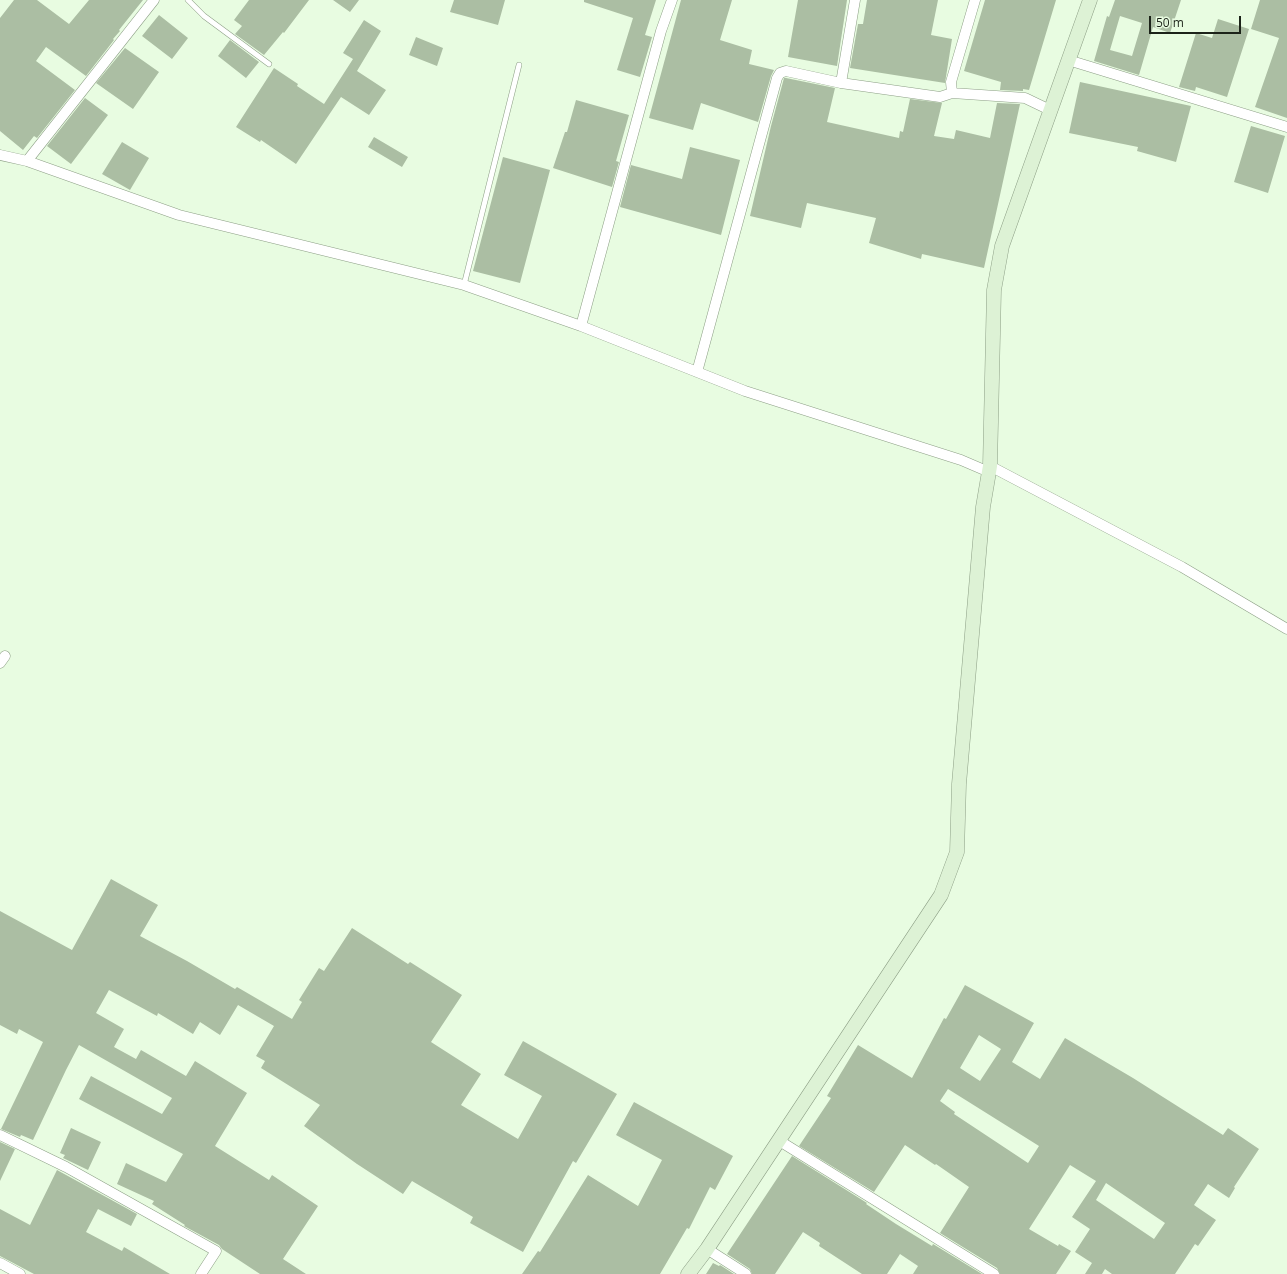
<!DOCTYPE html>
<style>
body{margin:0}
#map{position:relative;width:1287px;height:1274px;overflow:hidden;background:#e8fce1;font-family:"Open Sans",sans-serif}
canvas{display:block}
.scale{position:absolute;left:1149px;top:16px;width:92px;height:18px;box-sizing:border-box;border:2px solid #1c2319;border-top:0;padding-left:5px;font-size:12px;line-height:14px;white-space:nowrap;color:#1c2319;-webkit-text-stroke:3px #e8fce1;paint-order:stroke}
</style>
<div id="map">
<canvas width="1287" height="1274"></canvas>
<div class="scale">50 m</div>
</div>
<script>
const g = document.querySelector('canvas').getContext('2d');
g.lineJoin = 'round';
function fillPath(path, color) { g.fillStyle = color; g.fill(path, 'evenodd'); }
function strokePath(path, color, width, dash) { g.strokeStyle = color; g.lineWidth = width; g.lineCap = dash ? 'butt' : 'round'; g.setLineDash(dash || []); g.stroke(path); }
const building = new Path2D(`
 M14,0H37L69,24L89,0H143L119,30L120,31L113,39L114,40L86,76L46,47L36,61L75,90L37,138L34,136L23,150L0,131V18Z
 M249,0H309L284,33L283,32L264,55L235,34L242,26L234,20Z
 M333,0H359L350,12Z
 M454,0H505L498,25L450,12Z
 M584,0H656L645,35L652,37L640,77L617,70L633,18L584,2Z
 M681,0H732L720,40L752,50L749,64L774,70L771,76L758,122L701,103L693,130L649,118Z
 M798,0H847L837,66L788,57Z
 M867,0H938L931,35L952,39L945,83L850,68L858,24H863Z
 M985,0H1056L1029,90L1023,89V91L1000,90L1001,82L964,71Z
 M1115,0H1181L1170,33L1153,27L1139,75L1094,61L1107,16L1109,17ZM1120,16L1142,23L1132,56L1110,50Z
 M1260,0H1287V118L1255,107L1279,38L1251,29Z
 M159,15L188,38L172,59L142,36Z
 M1218,19L1249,29L1227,97L1196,87L1195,91L1179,87L1196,33L1212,38Z
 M364,20L381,31L357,71L386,90L369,115L341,97L296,164L261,140L260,142L236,127L274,68L298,84L297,86L324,104L353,59L343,53Z
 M416,37L443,48L437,66L409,55Z
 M230,40L259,62L246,78L218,56Z
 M125,48L159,72L133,109L96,83Z
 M784,78H786L835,88L827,122L899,138L900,131L903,132L910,99L942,103L934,136L954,139L956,130L990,138L997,103L1020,104L984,268L922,254L921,259L869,243L876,218L807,203L801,228L750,216L771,126Z
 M1080,82L1191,106L1176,162L1137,151L1138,147L1069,133Z
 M85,98L108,115L71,164L47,146Z
 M576,100L629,115L616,161L619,162L612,187L553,168L565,132H567Z
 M1251,126L1285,136L1268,193L1234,182Z
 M374,137L408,157L402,167L368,147Z
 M122,142L149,158L130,190L102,174Z
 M690,147L740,160L721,235L620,207L631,165L682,179Z
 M503,157L550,170L520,283L473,271Z
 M111,879L158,905L140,936L187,961L235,989L237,987L292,1019L302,1002L299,1000L319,968L324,971L352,928L408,964L410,962L462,995L431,1042L481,1074L461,1105L518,1139L542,1096L504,1075L523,1041L617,1094L576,1163L573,1161L523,1252L470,1223L473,1217L412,1181L403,1194L357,1164L304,1126L320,1105L261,1068L265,1061L256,1056L274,1026L238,1005L220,1035L200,1022L193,1034L158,1013L157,1016L109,990L96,1013L124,1029L114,1047L136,1059L141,1050L186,1076L195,1061L247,1093L215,1146L269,1180L272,1175L318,1206L283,1259L306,1274H260L222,1249L219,1245L184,1226L185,1225L152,1204L154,1201L117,1184L126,1163L166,1182L183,1154L79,1099L91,1076L162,1114L172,1098L79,1045L66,1070L33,1140L21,1135L20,1137L1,1129L43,1042L19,1029L17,1034L0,1025V911L72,950Z
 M965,985L1034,1023L1012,1062L1040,1079L1065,1038L1133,1078L1223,1135L1228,1128L1259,1149L1234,1187L1235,1188L1229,1198L1208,1184L1194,1205L1216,1220L1198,1246L1195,1244L1175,1274H1112L1105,1269L1102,1274H1085L1092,1263L1075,1252L1090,1229L1072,1217L1096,1181L1070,1165L1029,1229L1058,1246L1059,1244L1071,1251L1056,1274H1000L997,1268L940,1233L969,1187L936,1164L935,1165L905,1145L874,1192L799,1146L831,1098L827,1096L858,1045L912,1078L944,1018L946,1019ZM979,1035L1001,1049L980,1081L960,1068ZM948,1089L1039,1146L1028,1163L954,1114L955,1112L940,1101ZM1106,1183L1165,1223L1154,1239L1096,1200Z
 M634,1102L733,1156L715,1190L710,1187L689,1229L687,1228L660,1274H522L538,1251L540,1252L588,1175L638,1206L662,1160L616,1135Z
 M71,1128L101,1142L88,1170L63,1158L65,1155L60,1153Z
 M0,1142L15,1149L0,1181Z
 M792,1156L867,1203L866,1204L896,1224L932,1246L933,1244L982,1274H913L918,1266L900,1254L887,1274H862L819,1246L820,1243L803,1232L775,1274H752L750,1269L727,1254Z
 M57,1170L137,1214L131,1226L98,1209L86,1232L122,1251L124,1247L170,1274H34L0,1256V1209L30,1225Z
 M713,1263L719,1266L720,1265L734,1274H706Z`);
const lane = new Path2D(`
 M188,0L204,16L269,64
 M464,285L519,65`);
const street = new Path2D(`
 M1068,60L1287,127
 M841,83L855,0
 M952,93L951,82L975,0
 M0,155L27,161L179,215L464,285L581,326L745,391L961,460L989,472
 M27,161L154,0
 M581,326L661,31L672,0
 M697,372L777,78L780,73L786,71L841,83L940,97L952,93L1025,98L1050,110
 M990,466L1182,567L1287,629
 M0,663L5,656
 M0,1135L66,1167L216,1251L201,1274
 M778,1140L994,1274
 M707,1249L746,1274
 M0,1263L20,1274`);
const secondary = new Path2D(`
 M688,1274L707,1249L941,895L957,852L959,784L983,507L990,466L994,290L1002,246L1090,0`);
fillPath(building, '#abbea3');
strokePath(lane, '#8d9f86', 6);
strokePath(street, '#8d9f86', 11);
strokePath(secondary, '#8d9f86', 15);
strokePath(lane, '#fff', 5);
strokePath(street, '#fff', 10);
strokePath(secondary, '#ddf2d5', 14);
</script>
